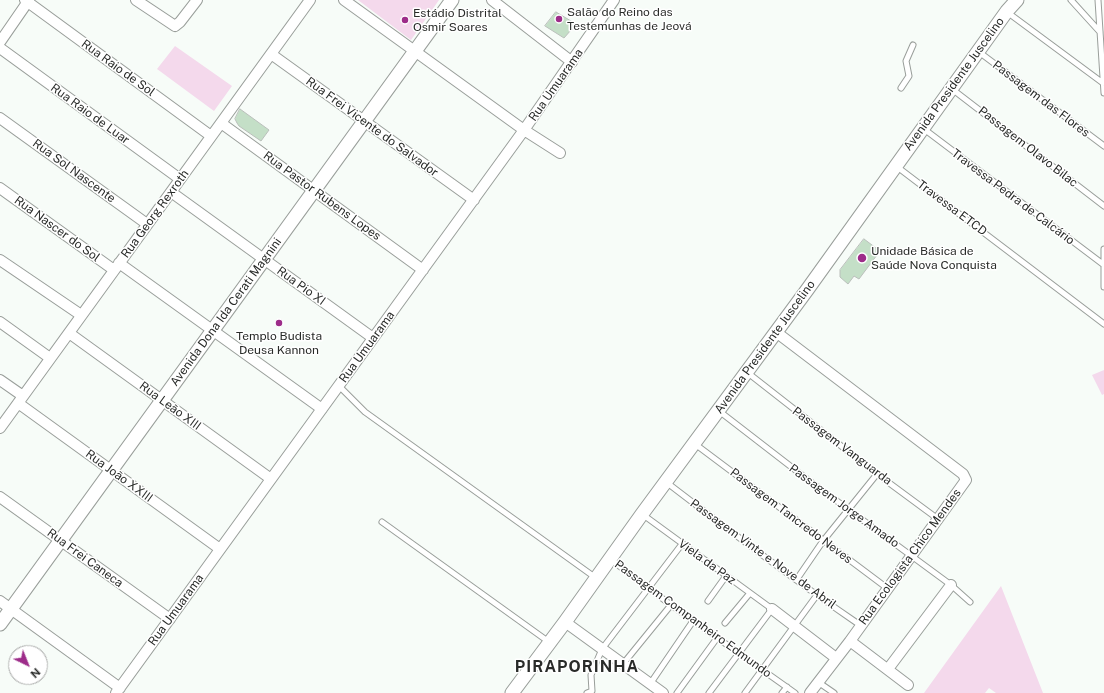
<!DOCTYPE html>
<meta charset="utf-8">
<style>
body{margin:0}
#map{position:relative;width:1104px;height:693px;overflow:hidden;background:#f7fcf8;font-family:"Public Sans",sans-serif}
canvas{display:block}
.north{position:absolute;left:8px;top:645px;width:40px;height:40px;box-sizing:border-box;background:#fff;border:1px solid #a9aaa9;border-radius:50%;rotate:137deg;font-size:11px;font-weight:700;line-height:16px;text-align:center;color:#292b29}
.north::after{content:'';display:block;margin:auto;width:14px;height:18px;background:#9d2c89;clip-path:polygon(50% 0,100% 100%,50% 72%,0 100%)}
</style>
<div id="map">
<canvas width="1104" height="693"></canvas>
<div class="north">N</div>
</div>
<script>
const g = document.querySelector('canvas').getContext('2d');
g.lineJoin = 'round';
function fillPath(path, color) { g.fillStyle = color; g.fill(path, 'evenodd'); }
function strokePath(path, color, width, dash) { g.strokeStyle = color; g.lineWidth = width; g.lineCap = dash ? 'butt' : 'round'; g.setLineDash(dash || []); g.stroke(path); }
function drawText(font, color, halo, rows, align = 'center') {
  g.font = font + ' "Public Sans",sans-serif'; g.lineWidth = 3; g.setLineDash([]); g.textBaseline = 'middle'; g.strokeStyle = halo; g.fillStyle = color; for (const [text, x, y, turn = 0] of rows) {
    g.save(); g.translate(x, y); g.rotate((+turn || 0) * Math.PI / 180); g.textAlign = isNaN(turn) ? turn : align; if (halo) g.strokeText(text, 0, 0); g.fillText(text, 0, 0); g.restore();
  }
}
const green = new Path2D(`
 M358,0H439L411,40Z
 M175,46L232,86L214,111L157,69Z
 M1104,370V394L1102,395L1092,375Z
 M1001,586L1043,693H996L989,688L985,693H924Z`);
const building = new Path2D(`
 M556,12L581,27L571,30L564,38L545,26Z
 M240,109L269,130L261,141L239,126L237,123L235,119Z
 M864,239L880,251L859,279L854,276L848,284L840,277V270Z`);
const service = new Path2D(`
 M1071,0L1100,32
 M1098,0L1104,93
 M1007,12L1103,83
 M979,52L1104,146
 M901,88L909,76L906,61L913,45
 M952,89L1104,206
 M924,129L1104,265
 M896,166L1104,324
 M1104,249V287
 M748,373L877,474L938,519
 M339,386L365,412L596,578
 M719,411L807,479L951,585L970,602
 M695,444L887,588
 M666,482C730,531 794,580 860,625
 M642,514L772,609L709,693
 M382,522L549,642
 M610,559L671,605L795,693
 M797,579L823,541L877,474
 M708,601L726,576
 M725,623L750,593
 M623,664L671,605
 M818,682L834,693
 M650,684L693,621
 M587,693L592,691L591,675L602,649L682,544
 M677,693L717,638
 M745,693L817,595
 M782,693L787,687`);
const minor = new Path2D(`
 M25,0L211,136
 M136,0L175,26L180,22L197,0
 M344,0L524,130L560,153
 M492,0L572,62
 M0,42L29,0
 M0,48L180,179
 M271,54L474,200
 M0,118L147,224
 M221,123L423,270
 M0,188L114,270
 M171,192L373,338
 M0,260L81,315
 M119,263L322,409
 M0,322L50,358
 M776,332L963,474L966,480L850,641L810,693
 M69,333L271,479
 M0,380L23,396
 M18,403L220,549
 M0,428L310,0
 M0,497L170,619
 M0,601L120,688
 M772,609L836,658
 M565,622L663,693
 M850,641L908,685
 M888,669L951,585
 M116,693L524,130L614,0`);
const tertiary = new Path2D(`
 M0,624L452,0
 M512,693L565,622L642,514L807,290L1007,11L1017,0`);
const markers = [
 [559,19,4,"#9d2c89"],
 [405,20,4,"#9d2c89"],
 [862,258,5,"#9d2c89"],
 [279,323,4,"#9d2c89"]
];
const poiNames = [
 ["Salão do Reino das",567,12],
 ["Testemunhas de Jeová",567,26],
 ["Estádio Distrital",413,13],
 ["Osmir Soares",413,27],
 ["Unidade Básica de",871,251],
 ["Saúde Nova Conquista",871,265],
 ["Templo Budista",279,336,"center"],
 ["Deusa Kannon",279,350,"center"]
];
const streetNames = [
 ["Rua Raio de Sol",118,68,36],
 ["Avenida Presidente Juscelino",954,84,-54],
 ["Rua Umuarama",556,85,-55],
 ["Passagem das Flores",1041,99,37],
 ["Rua Raio de Luar",90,114,36],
 ["Rua Frei Vicente do Salvador",372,127,36],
 ["Passagem Olavo Bilac",1028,147,38],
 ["Rua Sol Nascente",74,171,36],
 ["Rua Pastor Rubens Lopes",322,196,36],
 ["Travessa Pedra de Calcário",1013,197,37],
 ["Travessa ETCD",952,208,37],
 ["Rua Georg Rexroth",155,214,-54],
 ["Rua Nascer do Sol",57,229,36],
 ["Rua Pio XI",301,286,36],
 ["Avenida Dona Ida Cerati Magnini",226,312,-54],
 ["Rua Umuarama",367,347,-54],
 ["Avenida Presidente Juscelino",765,347,-54],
 ["Rua Leão XIII",170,406,36],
 ["Passagem Vanguarda",842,446,37],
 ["Rua João XXIII",119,476,36],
 ["Passagem Jorge Amado",844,506,36],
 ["Passagem Tancredo Neves",791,516,37],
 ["Passagem Vinte e Nove de Abril",763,554,36],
 ["Rua Ecologista Chico Mendes",910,557,-54],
 ["Rua Frei Caneca",85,558,36],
 ["Viela da Paz",707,562,36],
 ["Rua Umuarama",176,610,-54],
 ["Passagem Companheiro Edmundo",693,619,36]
];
const districtNames = [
 ["PIRAPORINHA",577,667]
];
fillPath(green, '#f4d9ec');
fillPath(building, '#c4dfc7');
strokePath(building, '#babfbb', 1);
strokePath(service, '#999e9a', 7);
strokePath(minor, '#999e9a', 12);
strokePath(tertiary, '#999e9a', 15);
strokePath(service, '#fff', 5);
strokePath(minor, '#fff', 10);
strokePath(tertiary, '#fff', 13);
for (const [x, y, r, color] of markers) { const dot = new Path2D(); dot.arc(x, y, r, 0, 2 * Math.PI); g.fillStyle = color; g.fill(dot); strokePath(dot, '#fff', 1.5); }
drawText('12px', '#292b29', '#fff', poiNames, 'left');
drawText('12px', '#292b29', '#fff', streetNames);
g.letterSpacing = '1px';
drawText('bold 16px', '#292b29', '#fff', districtNames);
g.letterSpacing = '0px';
</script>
